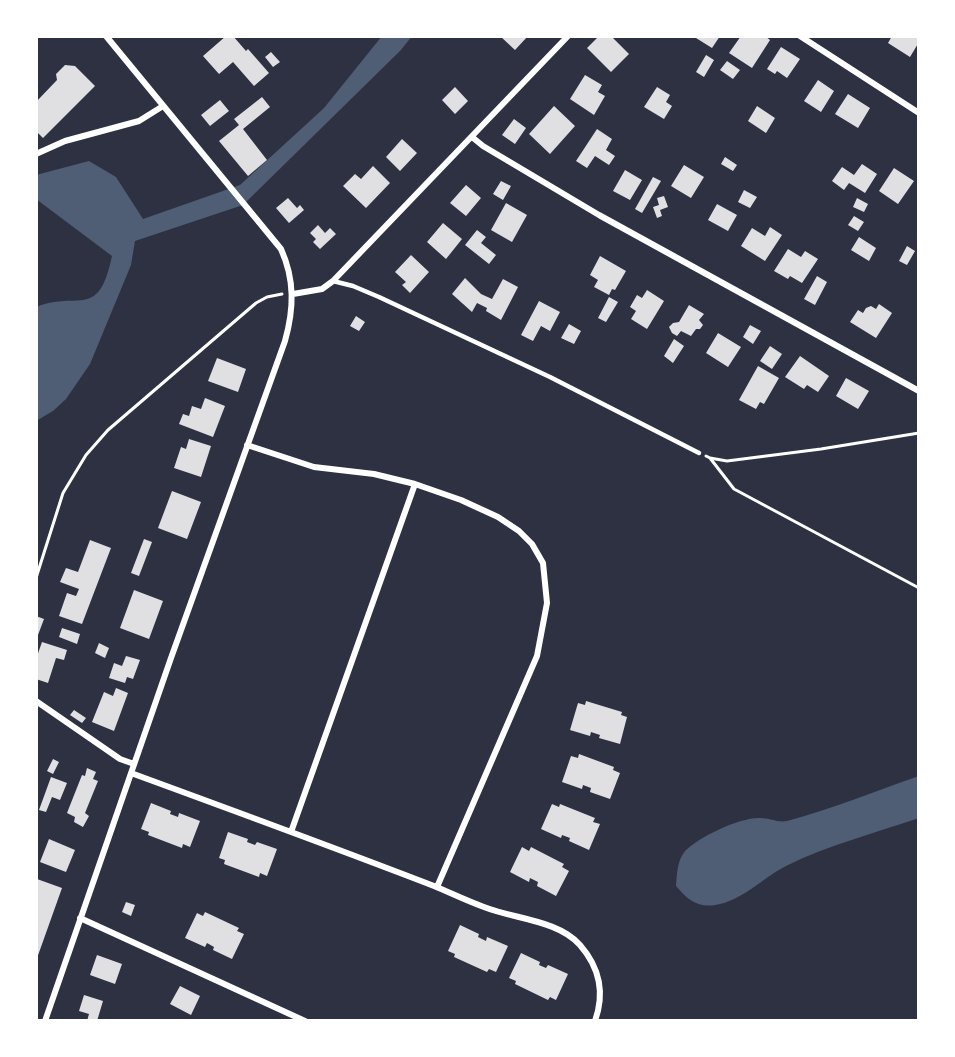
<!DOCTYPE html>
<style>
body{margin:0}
#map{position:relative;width:955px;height:1057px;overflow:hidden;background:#2d3142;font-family:Barlow,sans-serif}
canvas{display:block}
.frame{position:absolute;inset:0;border:38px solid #fff;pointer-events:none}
</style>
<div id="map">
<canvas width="955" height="1057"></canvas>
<div class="frame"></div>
</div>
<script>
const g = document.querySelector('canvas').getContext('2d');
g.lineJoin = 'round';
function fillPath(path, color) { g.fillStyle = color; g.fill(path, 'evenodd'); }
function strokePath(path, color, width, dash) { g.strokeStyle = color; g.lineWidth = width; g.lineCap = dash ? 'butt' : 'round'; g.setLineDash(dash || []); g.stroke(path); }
const water = new Path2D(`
 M382,36H412L401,50L243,205L135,241L131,265L90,364L66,399L53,411L36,421V307C80,290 98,321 112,256L36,199V175L89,161L116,177L143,219L240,185L324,108Z
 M919,776V818C875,833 829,845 788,865C763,877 743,901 715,905C697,908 687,899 676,886C677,874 677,861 685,851C699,837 740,817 760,818C770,818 778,823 787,821C832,809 875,791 919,776Z`);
const building = new Path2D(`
 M226,36H233L246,51L248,49L269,73L254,86L233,62L219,74L203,56Z
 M500,36H528L515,50Z
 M599,36H611L629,54L611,72L587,48Z
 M698,36H720L712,48L696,38Z
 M741,36H765L770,40L752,68L729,53Z
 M892,36H919V42L910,57L888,43Z
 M781,47L800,59L787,78L777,71L775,74L767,69Z
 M271,52L280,62L273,67L265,57Z
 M706,55L714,60L704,77L696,72Z
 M727,61L740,70L733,79L720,70Z
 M65,65L75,66L95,86L43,138L36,131V102L57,80L56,74Z
 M585,75L602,85L598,92L605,96L594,115L570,99Z
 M818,80L834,91L821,112L804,101Z
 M455,87L468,101L455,114L442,100Z
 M657,87L670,95L666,102L672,106L664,119L644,107Z
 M848,94L870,108L858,128L835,114Z
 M262,97L270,107L243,129L267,160L248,176L219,141L239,125L234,119Z
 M220,100L229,111L210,126L201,115Z
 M554,106L575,126L550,154L529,134Z
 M757,106L775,118L766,133L748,121Z
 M514,119L526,128L515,144L502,135Z
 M597,129L612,139L606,150L615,156L609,165L595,156L587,168L576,161Z
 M402,139L417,153L400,171L386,157Z
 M725,157L737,165L733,171L721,164Z
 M862,164L877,174L865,193L849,183L844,190L832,181L842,167L854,175Z
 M684,165L704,177L691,198L671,186Z
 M373,166L390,183L366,208L343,186L355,174L361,179Z
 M894,168L914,181L898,204L879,191Z
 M625,170L642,180L630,200L613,191Z
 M653,177L661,181L642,213L635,209Z
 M501,181L511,186L503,200L493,194Z
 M466,185L481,198L466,216L450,203Z
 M744,190L757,197L750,208L738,202Z
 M664,196L668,207L660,210L662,216L657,218L653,207L659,205L657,198Z
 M288,198L297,208L300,205L304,210L289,223L276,208Z
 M857,198L868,204L864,212L853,207Z
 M506,203L527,215L512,242L491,230Z
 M717,204L737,215L728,231L708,220Z
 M854,216L864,222L858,231L848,225Z
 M443,223L462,239L446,259L427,242Z
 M318,225L325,233L330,228L336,234L320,249L313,242L316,239L310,233Z
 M770,227L782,235L765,261L741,246L752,228L765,236Z
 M477,230L486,237L481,243L496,255L489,264L465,245Z
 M859,237L876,248L869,261L851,250Z
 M907,246L915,251L907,265L899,261Z
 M788,249L801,257L805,251L818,259L802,283L790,276L788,279L774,271Z
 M411,255L429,272L410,293L402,285L406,282L395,272Z
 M600,256L626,271L615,290L612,289L609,295L594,287L598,280L590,275Z
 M817,276L827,282L815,305L804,299Z
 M465,278L481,294L492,299L503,279L518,287L501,320L486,311L487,308L477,303L472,312L452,294Z
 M647,290L664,301L647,329L631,319L636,311L630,307L637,295L642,298Z
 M609,297L618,302L606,322L598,318Z
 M539,301L560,312L550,331L541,326L533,341L521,335Z
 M879,304L892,313L876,338L850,322L858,310L863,313L866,308L871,306L876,309Z
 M689,305L704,314L699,320L703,325L700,329H696L691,336L681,331L677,336L672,333L669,327L673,323L679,322Z
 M356,316L365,322L359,331L350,326Z
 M569,324L581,331L574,344L561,338Z
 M750,325L761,331L753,344L743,337Z
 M718,333L741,347L728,367L706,353Z
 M674,339L684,346L673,363L664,356Z
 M770,346L782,354L772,369L760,361Z
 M800,356L829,376L818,392L807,385L804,389L785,377Z
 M217,358L246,369L238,392L208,381Z
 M758,366L779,378L764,404L760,402L756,409L739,400Z
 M846,378L869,391L858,409L836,396Z
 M205,398L225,406L213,437L179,424L183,414L189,416L192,406L201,409Z
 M189,439L211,446L201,477L174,468L181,447L186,449Z
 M172,491L201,502L187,539L158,528Z
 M144,539L152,542L139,576L131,573Z
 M90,540L111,548L82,624L59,616L67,593L76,596L79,589L60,582L66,568L78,572Z
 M134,590L163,601L149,639L120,628Z
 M36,616L44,619L38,635H36Z
 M62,628L80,634L77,644L59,637Z
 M42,642L67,650L64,660L56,658L48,683L36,679V659Z
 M99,643L109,648L105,658L95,653Z
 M126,656L140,660L133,679L127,677L125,683L109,678L114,663L122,666Z
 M116,688L128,693L114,731L92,722L104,692L113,696Z
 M586,701L622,712L621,715L627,717L620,744L599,738L600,735L591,732L590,736L570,730L578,703L585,705Z
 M74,710L86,718L82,723L70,715Z
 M579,754L614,767L613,770L620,773L610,799L590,792L591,788L583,785L582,789L562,782L571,756L578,758Z
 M53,759L59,762L53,774L47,771Z
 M87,768L96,772L93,779L98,781L85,813L89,816L83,827L74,822L75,817L67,813L82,775L85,776Z
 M51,777L67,783L60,800L52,797L46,812L39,810Z
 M151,803L171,811L170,814L178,817L179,813L200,821L190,847L183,844L182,848L148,835L149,832L141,829Z
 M552,804L559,807L560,804L595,818L593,822L600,824L589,850L569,841L570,838L562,835L561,838L541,829Z
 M228,832L248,839L247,842L255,845L257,842L277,849L267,876L260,873L259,877L224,864L225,860L219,858Z
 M49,839L75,850L66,872L40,862Z
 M522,847L529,851L531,847L564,864L562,867L569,871L556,896L537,886L538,882L530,878L529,882L510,872Z
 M37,879L62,888L36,961V884Z
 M126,902L135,905L131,916L122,912Z
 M205,912L239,928L237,931L244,934L232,959L213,950L214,947L207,943L205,947L185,938L197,913L203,916Z
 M460,925L479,934L478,937L486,941L487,937L508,946L496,972L489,969L487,972L454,957L455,954L448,951Z
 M521,953L540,962L539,965L546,968L548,965L568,974L556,1000L550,997L548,1000L515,984L516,981L509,978Z
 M97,955L122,964L115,984L90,975Z
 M180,986L200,996L191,1015L170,1004Z
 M84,995L103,1001L97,1021H87L89,1014L79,1011Z`);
const path = new Path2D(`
 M706,456L710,458L734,489L919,588
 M710,458L727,461L821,449L919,433
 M36,578L63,493L86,455L108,430L256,303L267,297L282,294`);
const service = new Path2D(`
 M333,281L353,286L379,297L550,377L699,453`);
const minor = new Path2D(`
 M800,36L919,113
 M472,137L483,146L599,215L919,391
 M36,154L65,141L139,121L163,106
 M293,294L322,289L333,281L568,36
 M247,445L314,467L374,474L415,484L461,500L498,517L519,531L532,544L543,563L547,603L537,656L437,887
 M36,701L120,759L134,764
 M131,773C232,810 333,847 434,886C451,893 467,901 484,907C514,919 558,920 580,945C600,968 605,993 595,1021
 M291,832L415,484
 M80,918L305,1021
 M45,1021L171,658L285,341C294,309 295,280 281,249L106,36`);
fillPath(water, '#4f5d75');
fillPath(building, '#e0e0e3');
strokePath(path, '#fff', 3);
strokePath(service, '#fff', 4.5);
strokePath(minor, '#fff', 6);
</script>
